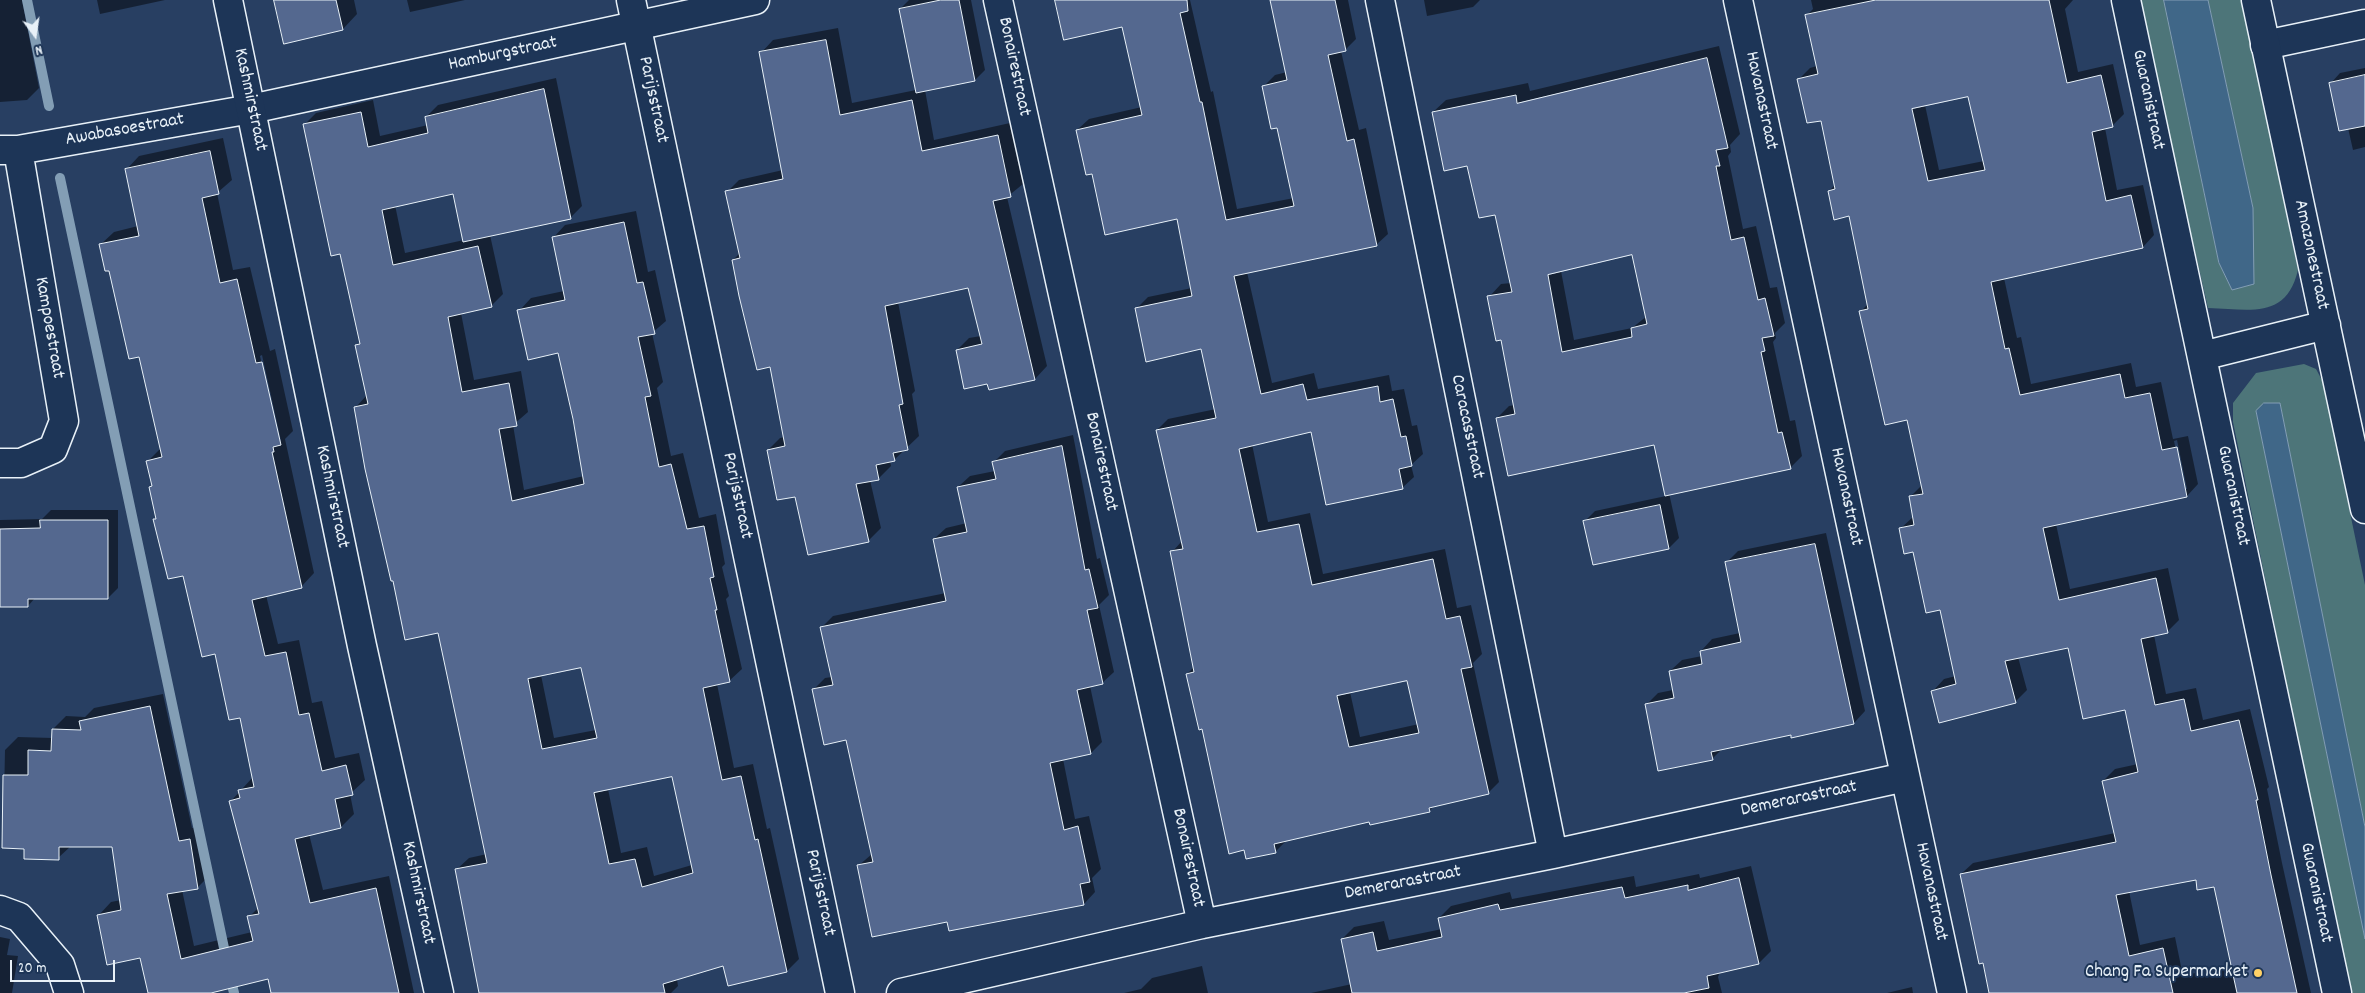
<!DOCTYPE html>
<style>
body{margin:0}
#map{position:relative;width:2365px;height:993px;overflow:hidden;background:#283f62;font-family:Dekko,sans-serif}
canvas{display:block}
.north{position:absolute;left:10px;top:10px;width:50px;height:50px;-webkit-text-stroke:4px #1d3557;paint-order:stroke;rotate:166deg;font-size:14px;font-weight:700;line-height:20px;text-align:center;color:#e8f1f8}
.north::after{content:'';display:block;margin:auto;width:18px;height:22px;background:#e8f1f8;clip-path:polygon(50% 0,100% 100%,50% 72%,0 100%)}
.scale{position:absolute;left:10px;top:960px;width:105px;height:22px;box-sizing:border-box;border:2px solid #e8f1f8;border-top:0;padding-left:6px;font-size:15px;line-height:18px;white-space:nowrap;color:#e8f1f8;-webkit-text-stroke:4px #1d3557;paint-order:stroke}
</style>
<div id="map">
<canvas width="2365" height="993"></canvas>
<div class="north">N</div>
<div class="scale">20 m</div>
</div>
<script>
const g = document.querySelector('canvas').getContext('2d');
g.lineJoin = 'round';
function fillPath(path, color) { g.fillStyle = color; g.fill(path, 'evenodd'); }
function strokePath(path, color, width, dash) { g.strokeStyle = color; g.lineWidth = width; g.lineCap = dash ? 'butt' : 'round'; g.setLineDash(dash || []); g.stroke(path); }
function drawText(font, color, halo, rows, align = 'center') {
  g.font = font + ' Dekko,sans-serif'; g.lineWidth = 4; g.setLineDash([]); g.textBaseline = 'middle'; g.strokeStyle = halo; g.fillStyle = color; for (const [text, x, y, turn = 0] of rows) {
    g.save(); g.translate(x, y); g.rotate((+turn || 0) * Math.PI / 180); g.textAlign = isNaN(turn) ? turn : align; if (halo) g.strokeText(text, 0, 0); g.fillText(text, 0, 0); g.restore();
  }
}
const green = new Path2D(`
 M2138,0H2164L2219,263L2232,290L2253,208L2208,0H2242L2298,270C2286,320 2250,309 2208,308Z
 M2304,364L2316,369L2323,382L2365,585V827L2280,404L2256,411L2365,939V993H2350L2233,422V403L2256,373Z`);
const water = new Path2D(`
 M2164,0H2208L2253,208L2254,284L2232,290L2219,263Z
 M2264,403H2280L2365,827V939L2256,411Z`);
const shadow = new Path2D(`
 M0,0H22L39,88L27,100L0,102Z
 M97,0H165L100,14Z
 M275,0H354L357,14L343,29Z
 M407,0H465L410,12Z
 M909,0H971L985,70L975,80L925,90L934,140L1010,123L1023,184L1007,197L1047,366L1035,379L990,389L988,382L957,350L969,338L981,336L969,286L898,302L915,391L912,394L919,436L894,460L890,461L891,466L879,478L870,480L881,528L868,541L796,495L768,450L780,438L785,437L771,366L733,260L740,253L727,192L739,180L783,170L761,53L773,40L838,28L852,103L916,90L900,9Z
 M1057,0H1190L1211,92L1213,91L1237,209L1294,198L1278,126L1264,86L1275,75L1287,72L1271,0H1348L1356,39L1345,50L1341,51L1359,130L1366,128L1388,234L1376,245L1247,272L1272,383L1314,373L1318,389L1389,375L1392,391L1404,389L1412,426L1417,425L1423,454L1411,465L1414,477L1402,488L1312,430L1252,444L1268,522L1310,513L1323,574L1445,549L1457,608L1471,605L1482,654L1473,663L1499,782L1488,793L1435,805L1429,811L1370,821L1287,840L1275,852L1203,727L1187,674L1195,666L1172,552L1182,541L1157,430L1168,419L1216,409L1202,348L1136,309L1148,297L1192,288L1178,218L1093,172L1077,130L1089,119L1142,107L1123,25ZM1408,679L1419,724L1360,737L1350,692Z
 M1424,0H1480L1473,7L1427,16Z
 M1811,0H2073L2065,9L2078,72L2113,64L2124,114L2112,126L2105,128L2117,190L2143,185L2154,235L2143,247L2004,278L2017,338L2021,337L2031,384L2131,363L2136,387L2161,382L2173,439L2188,436L2198,484L2187,496L2056,524L2070,589L2168,568L2179,620L2167,632L2154,635L2166,694L2196,688L2203,720L2250,709L2269,787L2267,789L2282,863L2311,993H1990L1961,874L1973,863L2115,833L2103,781L2115,769L2138,764L2126,708L2069,646L2018,657L2027,690L2015,702L1933,691L1944,679L1956,676L1941,609L1914,551L1900,529L1914,516L1910,497L1922,485L1908,418L1861,311L1868,304L1850,215L1829,191L1835,185L1822,119L1799,79L1810,68L1817,66L1807,15L1813,9ZM1969,96L1984,161L1939,170L1925,105ZM2177,440L2187,489H2184L2174,441ZM2196,879L2215,885L2232,964L2183,976L2175,937L2140,945L2129,891Z
 M1719,46L1740,134L1730,145L1731,152L1728,156L1743,229L1756,226L1770,288L1777,287L1785,323L1775,333L1776,338L1773,342L1790,421L1795,420L1802,456L1790,468L1669,493L1679,538L1669,548L1594,563L1585,521L1595,511L1666,496L1655,443L1497,418L1509,406L1515,405L1502,338L1489,297L1501,284L1511,283L1496,213L1468,165L1433,112L1446,100L1528,83L1530,91ZM1633,254L1647,316L1632,328L1574,340L1561,271Z
 M2365,68V147L2353,150L2348,128L2331,83L2340,73Z
 M556,78L582,206L570,218L490,235L503,294L491,306L461,313L474,380L521,371L528,412L513,425L524,490L584,476L559,352L519,311L531,298L564,291L553,238L565,225L636,211L648,272L655,270L666,321L652,333L663,382L657,388L671,456L683,453L699,518L716,514L725,564L722,567L729,596L726,599L742,669L729,681L717,684L734,768L753,764L767,829L770,828L799,959L787,971L728,985L724,965L677,979L678,986L671,993H478L480,991L456,870L469,858L487,854L439,632L394,579L355,408L367,395L357,346L361,341L341,252L304,125L316,113L373,100L380,136L428,125L426,117L438,105ZM454,192L464,240L405,253L395,205ZM583,667L596,730L554,738L541,675ZM673,776L692,865L654,876L647,847L621,853L608,789Z
 M223,138L232,180L217,193L233,270L250,267L270,351L275,349L293,431L285,439L314,573L301,587L266,595L278,644L299,640L312,703L322,701L335,758L359,753L365,780L350,794L354,814L341,827L309,834L323,890L389,876L414,993H272L269,977L206,993H149L140,957L98,916L111,902L121,900L113,846H71L58,858L25,847H3L5,750L18,737L53,738V729L66,716L85,717L94,708L163,694L192,828L203,826L210,875L197,888L182,890L194,946L252,932L249,917L259,907L231,801L253,777L241,717L184,574L155,520L157,517L150,487L153,484L147,462L161,448L140,356L100,245L114,232L138,226L126,170L139,156ZM262,355L281,441L279,443L260,356Z
 M1073,435L1097,559L1100,558L1109,595L1099,605L1114,672L1102,683L1090,686L1102,742L1091,753L1063,759L1075,819L1089,816L1101,869L1092,878L1095,892L1084,904L950,929L948,921L858,866L872,854L847,738L813,690L825,678L832,677L822,627L833,616L946,593L934,539L946,528L967,523L958,487L970,476L995,471L993,463L1005,451Z
 M51,510H118V588L108,598H35L28,606H0V520L42,519Z
 M1826,533L1865,711L1854,723L1723,748L1712,759L1646,705L1658,693L1673,690L1670,671L1682,660L1702,656L1701,651L1712,639L1740,633L1726,563L1738,551Z
 M1751,866L1771,951L1759,963L1720,972L1718,977L1722,993H1311L1352,984L1342,939L1354,927L1384,921L1389,940L1442,929L1439,918L1451,906L1510,892L1512,899L1634,876L1636,887L1699,874L1700,878Z
 M0,937L10,939L7,955L18,956L12,993H0Z
 M1202,966L1208,993H1124L1141,989L1152,978Z
 M1912,987L1913,993H1887Z`);
const stream = new Path2D(`
 M27,0L49,106
 M60,178L227,962
 M230,976L234,993`);
const building = new Path2D(`
 M274,0H336L343,30L284,44Z
 M941,0H959L975,81L916,93L899,9Z
 M1055,0H1187L1188,11L1180,13L1200,102H1202L1226,220L1294,206L1277,128L1271,129L1262,86L1287,80L1270,0H1335L1346,51L1328,55L1347,141L1354,139L1377,246L1234,276L1261,394L1303,384L1307,400L1378,386L1380,402L1393,399L1401,437L1406,436L1412,466L1399,469L1403,489L1326,505L1311,432L1239,449L1257,532L1299,524L1312,585L1433,559L1446,619L1460,616L1472,667L1461,669L1489,794L1429,808L1430,812L1370,825L1369,822L1274,844L1276,853L1246,859L1244,850L1229,854L1202,729L1199,730L1186,674L1194,672L1170,551L1183,549L1156,430L1216,418L1201,349L1146,362L1135,308L1192,296L1177,219L1105,235L1092,174L1086,175L1076,130L1142,115L1122,27L1064,40ZM1407,681L1419,733L1349,747L1337,696Z
 M1876,0H2049L2067,83L2101,75L2113,127L2092,132L2106,201L2131,195L2143,248L1991,282L2005,349L2009,348L2020,395L2120,374L2125,398L2150,393L2162,450L2177,447L2187,497L2043,528L2059,600L2156,578L2168,633L2141,639L2155,705L2184,699L2191,731L2239,720L2258,800H2256L2271,875L2297,993H2237L2214,887L2197,890L2196,880L2116,895L2129,956L2163,948L2173,993H1989L1983,963L1979,964L1960,874L2116,842L2102,781L2138,772L2125,710L2083,719L2068,648L2005,661L2016,703L1939,723L1931,691L1956,684L1940,610L1926,613L1913,552L1904,554L1899,528L1914,525L1909,496L1923,494L1907,420L1885,425L1859,311L1868,309L1849,216L1834,220L1828,191L1835,189L1821,121L1807,123L1797,79L1818,74L1805,15ZM1968,97L1985,170L1928,181L1912,109Z
 M826,40L840,115L912,100L922,151L998,135L1011,197L993,201L1035,380L989,390L987,384L964,389L956,350L982,344L968,288L885,306L903,404L899,405L908,450L893,453L895,461L876,465L879,480L856,484L869,542L808,555L795,497L777,500L767,450L785,446L770,367L757,370L739,296L732,260L740,258L725,191L783,179L759,52Z
 M1707,58L1728,148L1716,150L1720,166H1716L1731,240L1744,237L1758,300L1765,298L1774,336L1762,338L1765,351L1761,352L1778,433L1782,432L1791,469L1665,496L1654,445L1508,476L1496,418L1515,414L1501,340L1496,341L1487,296L1512,292L1495,215L1479,218L1467,166L1444,171L1432,112L1516,95L1517,103ZM1632,255L1647,324L1631,328L1632,337L1562,352L1548,275Z
 M2365,75V126L2339,131L2329,83Z
 M544,89L571,219L463,242L453,194L382,210L393,265L478,246L492,307L448,317L462,392L509,383L517,426L499,429L512,501L584,484L573,419L558,353L528,360L517,310L565,300L552,237L624,222L637,283L643,282L655,334L638,337L651,396L645,397L659,467L671,464L687,529L704,526L714,577L710,578L717,610H715L730,682L703,688L722,780L741,776L755,840L758,839L787,972L728,986L723,966L663,984L665,993H479L455,869L487,863L438,633L405,640L393,581H391L365,469L354,407L368,404L355,345L360,344L340,254L331,256L303,124L361,112L368,147L428,133L425,117ZM581,668L597,738L542,749L528,679ZM672,777L693,873L642,887L635,859L609,864L594,793Z
 M210,151L219,194L202,198L220,283L237,279L256,363L262,362L281,445L273,447L274,452H272L302,588L252,600L265,656L286,652L299,715L309,713L322,771L346,765L353,795L335,799L341,828L295,839L310,903L376,888L399,993H271L268,979L211,993H148L140,958L107,965L97,915L121,910L112,847H59V860L24,859V849L2,848L3,775H28V750L51,751L52,729L81,730L79,721L150,706L179,841L190,839L198,889L167,894L181,959L253,941L247,916L259,914L229,801L240,798L238,790L254,787L240,718L229,720L215,654L202,657L183,576L168,579L153,519H156L149,487L152,486L146,461L162,457L139,357L129,359L109,271H105L99,244L139,236L125,169Z
 M1062,446L1085,570L1089,569L1098,608L1087,610L1103,684L1077,690L1091,754L1050,763L1064,830L1078,826L1090,882L1080,884L1084,905L949,931L947,922L872,937L857,865L873,862L846,740L824,745L812,689L833,685L820,627L946,601L933,539L967,532L957,487L996,479L992,462Z
 M1660,505L1669,549L1593,565L1583,521Z
 M40,520H108V599H28V607H0V529L40,528Z
 M1815,544L1854,724L1791,738V735L1711,752L1713,760L1658,771L1645,704L1674,698L1669,671L1702,664L1700,651L1741,642L1725,562Z
 M1739,878L1759,964L1707,976L1709,988L1684,993H1352L1341,939L1373,932L1377,951L1442,937L1438,918L1498,904L1500,910L1622,887L1625,898L1688,885V890Z`);
const minor = new Path2D(`
 M631,0L840,993
 M998,0L1202,924
 M1380,0L1553,854
 M1738,0L1952,993
 M2265,45L2365,24
 M0,150H18L251,109L755,0
 M0,463H21L53,449L64,421L18,150
 M0,910L19,917L60,965L69,993
 M901,993L1202,924L1553,854L1905,777`);
const tertiary = new Path2D(`
 M228,0L362,646L439,993
 M2126,0L2337,993
 M2256,0L2365,509
 M2202,356L2326,325`);
const markers = [
 [2258,973,5,"#ffd166"]
];
const streetNames = [
 ["Hamburgstraat",503,55,-12],
 ["Bonairestraat",1013,67,78],
 ["Kashmirstraat",249,100,78],
 ["Parijsstraat",652,100,78],
 ["Guaranistraat",2147,100,78],
 ["Havanastraat",1760,101,78],
 ["Awabasoestraat",125,131,-10],
 ["Amazonestraat",2310,255,78],
 ["Kampoestraat",48,328,80],
 ["Caracasstraat",1466,427,78],
 ["Bonairestraat",1100,462,78],
 ["Parijsstraat",736,496,78],
 ["Guaranistraat",2232,496,78],
 ["Kashmirstraat",331,497,78],
 ["Havanastraat",1845,497,78],
 ["Demerarastraat",1799,800,-12],
 ["Bonairestraat",1187,858,78],
 ["Demerarastraat",1403,884,-11],
 ["Havanastraat",1930,892,78],
 ["Kashmirstraat",417,893,78],
 ["Parijsstraat",819,893,78],
 ["Guaranistraat",2315,893,78]
];
const poiNames = [
 ["Chang Fa Supermarket",2248,973]
];
fillPath(green, '#4d7579');
fillPath(water, '#406788');
strokePath(water, '#839eb5', 1);
fillPath(shadow, '#0007');
strokePath(stream, '#839eb5', 10);
fillPath(building, '#54688f');
strokePath(building, '#e8f1f8', 1);
strokePath(minor, '#e8f1f8', 31);
strokePath(tertiary, '#e8f1f8', 31);
strokePath(minor, '#1d3557', 28);
strokePath(tertiary, '#1d3557', 28);
for (const [x, y, r, color] of markers) { const dot = new Path2D(); dot.arc(x, y, r, 0, 2 * Math.PI); g.fillStyle = color; g.fill(dot); strokePath(dot, '#1d3557', 2); }
drawText('19px', '#e8f1f8', '#1d3557', streetNames);
drawText('19px', '#e8f1f8', '#1d3557', poiNames, 'right');
</script>
